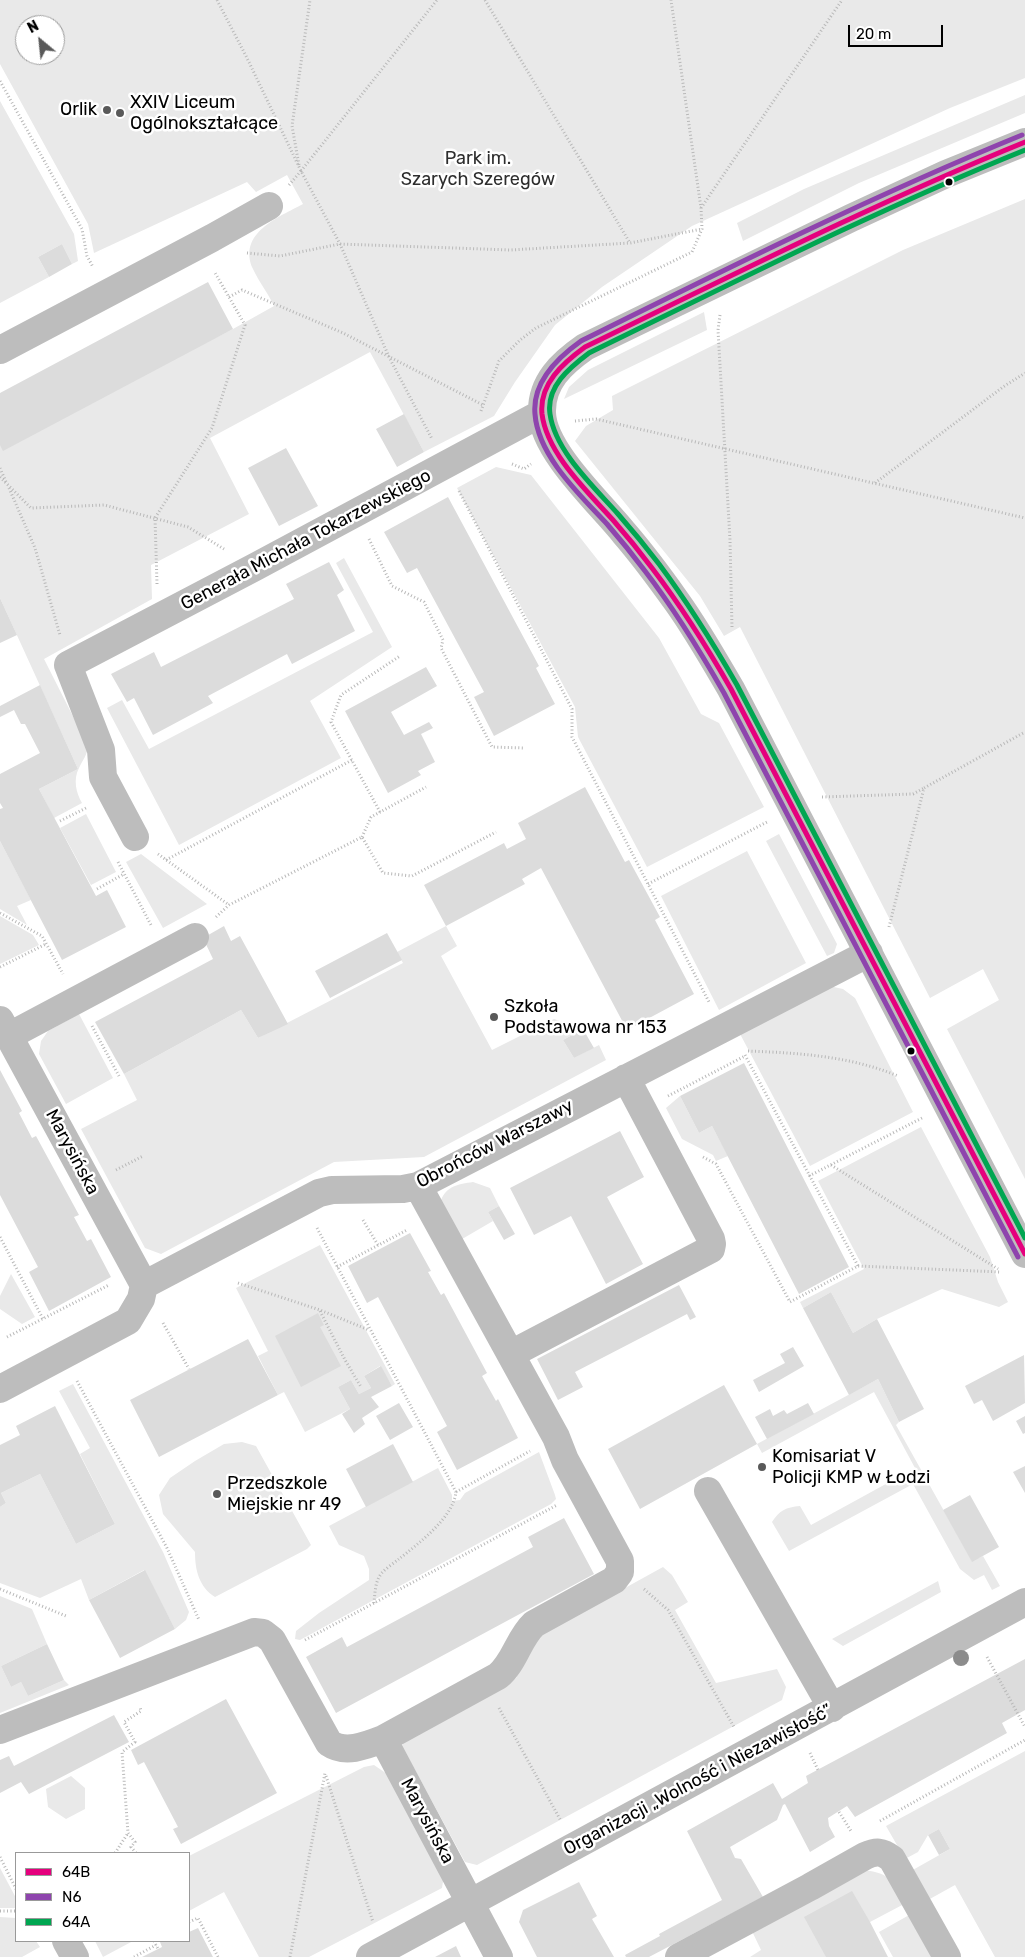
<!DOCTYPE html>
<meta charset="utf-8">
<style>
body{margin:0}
#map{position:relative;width:1025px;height:1957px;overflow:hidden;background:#fff;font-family:Rubik,sans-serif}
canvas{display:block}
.legend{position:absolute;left:15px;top:1852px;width:175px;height:90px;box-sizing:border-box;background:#fff;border:1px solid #999;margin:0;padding:6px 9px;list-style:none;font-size:15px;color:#000}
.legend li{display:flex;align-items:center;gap:10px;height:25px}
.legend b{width:25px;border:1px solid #999}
.north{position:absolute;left:15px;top:15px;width:50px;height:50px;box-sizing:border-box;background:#fff;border:1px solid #999;border-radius:50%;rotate:332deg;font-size:14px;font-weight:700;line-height:20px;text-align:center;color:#000}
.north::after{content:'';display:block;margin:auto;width:18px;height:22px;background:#595959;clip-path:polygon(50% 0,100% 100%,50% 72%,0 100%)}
.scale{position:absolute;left:848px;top:25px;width:95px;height:22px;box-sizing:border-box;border:2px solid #000;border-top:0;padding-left:6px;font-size:15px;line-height:18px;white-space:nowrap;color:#000;-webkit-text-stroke:4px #fff;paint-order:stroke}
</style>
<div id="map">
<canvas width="1025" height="1957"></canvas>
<ul class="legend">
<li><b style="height:6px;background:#e5007d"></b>64B</li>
<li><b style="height:6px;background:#8e44ad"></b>N6</li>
<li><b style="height:6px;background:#00a651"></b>64A</li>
</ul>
<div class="north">N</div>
<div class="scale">20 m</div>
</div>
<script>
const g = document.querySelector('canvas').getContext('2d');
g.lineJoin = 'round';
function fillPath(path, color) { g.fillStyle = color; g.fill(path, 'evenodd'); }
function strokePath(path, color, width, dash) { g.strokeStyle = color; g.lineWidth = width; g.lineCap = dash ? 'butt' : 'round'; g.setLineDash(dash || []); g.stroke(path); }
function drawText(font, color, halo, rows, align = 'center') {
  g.font = font + ' Rubik,sans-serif'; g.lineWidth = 5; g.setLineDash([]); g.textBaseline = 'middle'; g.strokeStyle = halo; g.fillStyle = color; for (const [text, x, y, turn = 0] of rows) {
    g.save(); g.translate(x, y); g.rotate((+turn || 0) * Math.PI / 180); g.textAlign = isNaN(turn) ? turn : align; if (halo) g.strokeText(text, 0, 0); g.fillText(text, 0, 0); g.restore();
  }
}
const green = new Path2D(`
 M0,0H1025V78L950,108L692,226L602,287L555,325L515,382L494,416L424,452L370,352L210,438L249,514L151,565L152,599L44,659L88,746C87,756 83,759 79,768C73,779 76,793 82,803L54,818L39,789L78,769L0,598V445L233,329L274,306C268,293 259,282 253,269C237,233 279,217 303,204L287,175L256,192L247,182L94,253L88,224L0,64ZM25,25H55V55H25Z
 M1025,95V113L859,183L743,241L737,223L804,189Z
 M0,101L74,234L78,261L72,264L62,244L38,257L49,277L0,303Z
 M1025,199V1179L947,1029L999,1000L983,969L930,998L740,627L724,636L700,596L575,441L586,426L613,410L612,396L903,250Z
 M704,312L707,330L564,399L569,387L588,370Z
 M496,467L531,475L659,638L701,714L719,723L764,807L647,867L578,737L575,707L457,488Z
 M344,558L392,647L310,701L341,758L179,845L107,708L122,700L149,749L373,632L336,563Z
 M86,814L116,872L91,885L60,828Z
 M779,834L837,944L834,953L827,956L766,841Z
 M0,841L31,900L17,906L27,925L0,909Z
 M747,851L806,963L719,1010L661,896Z
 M141,854L207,904L163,928L126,862Z
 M0,916L33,935L39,945L0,964Z
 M446,926L457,946L441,956L492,1050L554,1019L583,1029L563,1040L574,1058L599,1045L606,1060L424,1157L334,1162L161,1254L145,1248L81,1129L137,1100L124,1074L241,1010L258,1038L403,963L397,952Z
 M829,986L843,989L855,998L913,1112L810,1166L739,1032Z
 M79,1014L113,1078L66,1104L39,1054L41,1041L48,1031Z
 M680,1096L699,1133L712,1126L728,1156L716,1161L713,1155L682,1139L666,1108Z
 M921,1127L990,1257L998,1282L1008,1302L999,1307L942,1289L877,1319L853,1333L831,1292L803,1308L800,1302L864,1269L818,1181Z
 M473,1182L490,1188L499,1206L488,1212L493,1221L457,1242L441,1200C447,1186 458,1184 473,1182Z
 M320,1245L395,1384L392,1386L380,1366L364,1376L371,1388L359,1394L351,1380L338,1387L350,1409L305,1432L284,1392L278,1395L258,1356L268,1351L236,1288Z
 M11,1274L35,1317L22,1324L0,1309V1296Z
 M878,1379L899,1422L896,1425L972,1561L983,1556L1000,1586L992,1590L984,1575L974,1580L960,1569L913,1484L789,1551L772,1522C779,1511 786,1507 800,1506L811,1525L915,1468L874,1392L762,1453L757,1444Z
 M73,1384L163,1552L189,1612L186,1620L175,1629L144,1570L89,1600L81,1579L40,1598L0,1583V1507L6,1503L1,1493L40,1474L76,1544L115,1524L80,1454L90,1448L59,1391Z
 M242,1442L256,1446L311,1545L307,1549L215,1597C199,1587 195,1570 195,1552L163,1514L159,1495L170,1478L195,1461L224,1444Z
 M539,1452L555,1495L556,1499L551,1504L300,1640L295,1639L296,1631L319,1613L369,1580V1569L364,1556L339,1545L329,1526L438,1468L452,1495V1501L460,1500L465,1493Z
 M663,1567L672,1575L688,1602L675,1610L716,1683L777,1669L786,1687L782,1700L477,1865L465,1862L402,1746L405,1737L516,1678L538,1636Z
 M938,1581L941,1592L843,1646L832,1639Z
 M0,1596L32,1609L47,1644L1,1666L11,1687L21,1682L28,1696L64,1680L69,1685L0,1713Z
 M1025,1751V1957H995L955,1885L928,1900L911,1871L950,1849L939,1829L928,1835L918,1852L905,1859L886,1826Z
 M374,1765L390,1776L444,1875L442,1888L309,1957H259L224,1892L189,1911V1856L364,1767Z
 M71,1776L85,1788V1809L66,1819L48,1807L46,1789Z
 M0,1868L16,1898L15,1908H0Z
 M864,1870C891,1874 893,1880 906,1903L870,1922L826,1957H750L761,1950L750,1927Z
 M911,1914L935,1957H893L879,1932Z
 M0,1917L16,1918V1941H36L40,1947L22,1957H0Z
 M95,1941H133L103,1957Z`);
const building = new Path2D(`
 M62,244L72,264L49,277L38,257Z
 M208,282L233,329L3,451L0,445V393Z
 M404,414L424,452L397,467L376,429Z
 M286,448L318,506L279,526L248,468Z
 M448,497L539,666L536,668L555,704L494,736L474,697L484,692L417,568L407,573L384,532Z
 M329,562L344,590L337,595L355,631L292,664L287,654L208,696L213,703L153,735L134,698L127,702L111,674L154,652L161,667L294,599L286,584Z
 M0,598L17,635L0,643Z
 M426,667L437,686L391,712L404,735L429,722L433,728L421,734L435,762L418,771L421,775L388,793L345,711Z
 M40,685L78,769L39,789L96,896L107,890L126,927L62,960L0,841V809L3,808L0,803V774L40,753L25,724H21L14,710L0,717V706Z
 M585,787L625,862L629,860L660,917L655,920L694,994L627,1030L541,868L522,879L525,884L446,926L424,885L504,843L507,849L526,839L518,823Z
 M224,926L231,941L240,936L288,1024L258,1038L241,1010L124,1074L95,1022L213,959L203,938Z
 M387,933L402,960L330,998L315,971Z
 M583,1029L594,1048L574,1058L563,1040Z
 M744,1063L849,1267L799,1294L712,1126L699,1133L680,1096Z
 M0,1070L22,1111L19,1113L32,1138L36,1136L79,1215L74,1217L87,1241L91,1239L111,1277L49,1311L29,1272L38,1267L0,1195Z
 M620,1131L644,1177L607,1197L643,1264L606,1284L571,1216L534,1235L510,1188Z
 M499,1206L515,1234L504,1240L488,1212Z
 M410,1233L431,1271L428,1272L441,1295L444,1293L487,1373L482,1376L496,1401L498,1399L518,1438L457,1470L437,1432L447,1426L378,1297L367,1303L348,1266Z
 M679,1285L696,1317L690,1320L687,1314L575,1372L583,1387L558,1400L537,1359Z
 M831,1292L853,1333L877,1319L924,1409L899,1422L878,1379L849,1395L803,1308Z
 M318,1313L324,1325L320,1327L341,1366L301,1387L275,1336Z
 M248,1339L278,1395L159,1457L130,1400Z
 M793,1347L804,1366L759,1392L753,1380L785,1363L780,1354Z
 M1024,1355L1025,1403L993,1421L982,1400L974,1404L965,1386Z
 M381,1366L392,1386L371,1397L379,1407L362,1418L365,1424L354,1433L342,1414L350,1409L338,1387L351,1380L359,1394L371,1388L364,1376Z
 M724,1385L757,1444L640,1509L608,1449Z
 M399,1403L413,1427L390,1440L376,1416Z
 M808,1403L814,1414L767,1439L755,1417L770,1409L773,1416L784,1410L787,1414Z
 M55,1406L115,1524L76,1544L40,1474L1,1493L6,1503L0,1507V1445L20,1435L16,1426Z
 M1025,1416V1433L1023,1434L1016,1421Z
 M393,1444L413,1482L366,1507L346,1469Z
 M1025,1466V1493L1013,1472Z
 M970,1495L999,1547L972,1562L943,1510Z
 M564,1518L594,1574L336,1713L306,1657L342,1637L347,1647L533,1547L528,1537Z
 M145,1570L175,1629L120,1658L89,1600Z
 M47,1644L64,1680L28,1696L21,1682L11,1687L1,1666Z
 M1025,1659V1710L1002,1723L1007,1733L855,1817L847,1806L828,1818L829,1826L835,1837L810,1852L785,1804L783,1805L777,1820L730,1847L735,1858L741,1859L763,1897L649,1957H626L625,1955L660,1936L659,1934L722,1900L687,1831L773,1783L782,1799L808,1783L806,1776Z
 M226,1699L277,1793L181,1844L173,1829L178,1827L144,1762L138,1765L131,1750Z
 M114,1715L129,1742L29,1794L21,1782L0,1793V1760L9,1756L14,1766Z
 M939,1829L950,1849L939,1855L928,1835Z
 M579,1882L597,1916L592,1919L614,1957H537L519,1922L523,1910Z
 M852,1891L870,1922L888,1957H826L804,1917Z
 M198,1928L213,1957H142L162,1947L160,1942L163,1941H189V1932Z
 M456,1946L461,1957H435Z`);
const path = new Path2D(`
 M217,0L247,58L301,171L340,244L389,357L432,439
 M485,0L630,243
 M0,81L82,229L87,256L93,267
 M299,165L292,126L310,0
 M301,171L437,0
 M289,185L301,171
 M701,208L842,0
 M247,253L280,256L340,244L510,250L630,243L702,229
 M229,297L242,290L343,333L483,405
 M720,315L718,330L730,540L732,628
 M481,411L499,361L520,340L536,328L692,252L702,229L701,208L671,0
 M575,421L596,419L1025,518
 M512,464L524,469L531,464
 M0,468L6,482
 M0,477L31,508L104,505L188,527L224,549
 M875,483L1003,387L1025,373
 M9,488L35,548L60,635
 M459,491L572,709V737L709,1002
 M369,539L392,586L424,602L443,640L441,648L492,747L524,748
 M157,584L155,518L212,428L245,325L214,271
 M822,797L913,794L924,788
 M380,812L331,722L341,695L400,656
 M60,821L86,808
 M362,837L371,817L426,787
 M158,854L229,905
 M166,860L352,760
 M118,862L152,927
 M648,884L767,822
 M97,889L124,874
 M0,913L42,936L63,974
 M216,917L229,905L362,837L383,873L412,876L496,832
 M889,927L924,788L1025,732
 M0,967L46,944
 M92,1026L119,1076
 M748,1051C799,1053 850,1056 898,1076
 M745,1055L858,1266
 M668,1096L745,1056
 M703,1157L716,1164L790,1302L858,1266L1001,1272
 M831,1165L998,1269
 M116,1170L143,1156
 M809,1176L922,1118
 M363,1220L378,1245
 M317,1228L456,1492C453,1518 419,1543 399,1559C394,1563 386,1568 381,1574C375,1582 375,1593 374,1603
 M0,1237L43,1319
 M337,1267L407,1230
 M238,1283L320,1310L369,1330
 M320,1311L345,1360L361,1387
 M163,1323L189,1369
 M7,1337L109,1285
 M77,1381L167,1548L199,1620
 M456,1492L530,1451
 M0,1589L66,1616
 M644,1589L668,1610L734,1727
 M305,1640L557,1505
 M987,1657L1025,1727
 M499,1708L561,1821
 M810,1753L818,1770
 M326,1776L373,1922
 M839,1812L851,1831
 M880,1821L1025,1740
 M115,1853L128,1833
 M136,1853L131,1847L135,1842L128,1833L122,1752L135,1742L124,1722L141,1711L140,1707
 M0,1857L16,1889
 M0,1911H16
 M189,1922L198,1918L218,1957
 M154,1941L158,1949
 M134,1957L156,1945
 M290,1957L325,1773`);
const minor = new Path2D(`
 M1025,142L946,174L851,218L585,347C562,363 541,382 542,413C543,451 600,503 624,533C643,555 660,578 677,602C697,630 714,660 731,689L1025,1254
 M0,350L212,238L269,206
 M135,837L103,777L101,750L68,665L255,567L542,413
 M0,1020L144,1285
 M9,1036L195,937
 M144,1285L319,1193L332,1190L403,1189L418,1186L869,953
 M511,1354L711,1249L712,1244L711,1239L626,1078
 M0,1389L128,1321L141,1299L144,1285
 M708,1491L832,1708
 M0,1730L254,1632L263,1633L272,1640L329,1743C345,1754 365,1746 383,1739L498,1676C515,1662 518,1639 534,1624L614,1580L620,1572V1561L565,1460L556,1437L418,1186
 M383,1739L499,1957
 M66,1941L75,1957
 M370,1957L1025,1602
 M679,1957L810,1887L865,1856C876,1851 882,1851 892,1859L947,1957`);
const bus1 = new Path2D(`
 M1025,142C875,203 731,276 585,347C563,363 539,384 542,414C547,454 588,492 613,520C627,536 640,552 652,568C681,606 707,647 731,689L1025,1254`);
const bus2 = new Path2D(`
 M1018,1257L724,693C700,651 675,610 645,571C633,555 620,539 607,524C580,495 538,456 535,414C532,382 557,358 581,341C726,269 872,196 1022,135`);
const bus3 = new Path2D(`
 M1025,150C876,210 733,283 589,353C569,368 546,387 550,414C555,451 594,487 618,514C632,530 646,547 659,564C688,603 713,643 737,685L1025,1238`);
const trees = [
 [961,1658]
];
const markers = [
 [107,110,5,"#595959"],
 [120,113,5,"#595959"],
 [949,182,4.5,"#000"],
 [494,1017,5,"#595959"],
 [911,1051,4.5,"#000"],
 [762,1467,5,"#595959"],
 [217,1494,5,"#595959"]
];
const poiNames = [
 ["XXIV Liceum",130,103],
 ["Ogólnokształcące",130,124],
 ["Orlik",97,110,"right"],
 ["Szkoła",504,1007],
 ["Podstawowa nr 153",504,1028],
 ["Komisariat V",772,1457],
 ["Policji KMP w Łodzi",772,1478],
 ["Przedszkole",227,1484],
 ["Miejskie nr 49",227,1505]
];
const parkNames = [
 ["Park im.",478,159],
 ["Szarych Szeregów",478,180]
];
const streetNames = [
 ["Generała Michała Tokarzewskiego",306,540,-28],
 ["Obrońców Warszawy",495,1144,-27],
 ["Marysińska",72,1152,62],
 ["Organizacji „Wolność i Niezawisłość”",698,1780,-28],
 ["Marysińska",427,1821,62]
];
fillPath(green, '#e9e9e9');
fillPath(building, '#dcdcdc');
strokePath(path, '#b8b8b8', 3, [1, 2.5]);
strokePath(minor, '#bdbdbd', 28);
strokePath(bus1, '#e5007d', 5);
strokePath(bus2, '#8e44ad', 5);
strokePath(bus3, '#00a651', 5);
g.fillStyle = '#8c8c8c';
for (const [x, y] of trees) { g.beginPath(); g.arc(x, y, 8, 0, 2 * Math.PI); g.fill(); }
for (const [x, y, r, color] of markers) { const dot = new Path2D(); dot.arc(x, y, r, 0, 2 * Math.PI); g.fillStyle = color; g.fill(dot); strokePath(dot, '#fff', 2); }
drawText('18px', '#000', '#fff', poiNames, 'left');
drawText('18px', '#2e2e2e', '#fff', parkNames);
drawText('18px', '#000', '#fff', streetNames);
</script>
